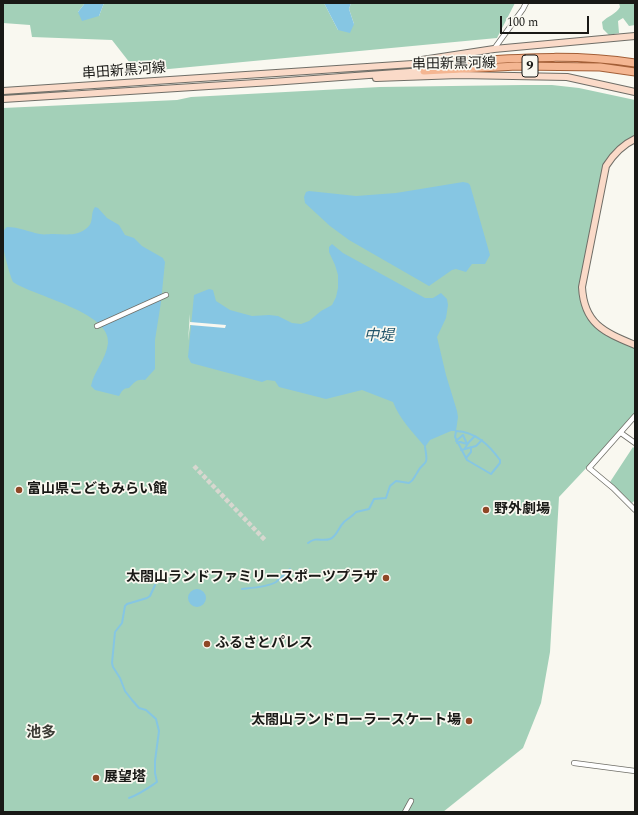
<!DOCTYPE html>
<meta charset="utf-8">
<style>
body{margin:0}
#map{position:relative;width:638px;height:815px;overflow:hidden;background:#f9f8f0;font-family:Spectral,serif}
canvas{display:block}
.frame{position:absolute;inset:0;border:4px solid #191916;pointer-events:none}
.scale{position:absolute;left:500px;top:16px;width:89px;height:18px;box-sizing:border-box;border:2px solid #191916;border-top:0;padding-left:5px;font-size:12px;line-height:14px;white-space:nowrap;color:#191916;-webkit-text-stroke:3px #f9f8f0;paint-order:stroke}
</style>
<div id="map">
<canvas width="638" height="815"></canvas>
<div class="frame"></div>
<div class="scale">100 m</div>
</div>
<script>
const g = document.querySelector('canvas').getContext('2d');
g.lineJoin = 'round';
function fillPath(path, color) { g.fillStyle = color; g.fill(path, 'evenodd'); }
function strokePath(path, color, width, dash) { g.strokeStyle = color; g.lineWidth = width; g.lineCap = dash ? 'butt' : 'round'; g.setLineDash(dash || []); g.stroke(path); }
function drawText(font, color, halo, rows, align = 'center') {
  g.font = font + ' Spectral,"Noto Sans JP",serif'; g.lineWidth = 3.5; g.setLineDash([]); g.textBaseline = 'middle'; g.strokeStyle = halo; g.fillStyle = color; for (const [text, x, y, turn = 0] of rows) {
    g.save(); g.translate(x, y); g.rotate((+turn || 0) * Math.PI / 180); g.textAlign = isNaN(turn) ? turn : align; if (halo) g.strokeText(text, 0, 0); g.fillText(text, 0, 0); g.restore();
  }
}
const green = new Path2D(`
 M3,3H85L78,12L99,16L104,3H324L338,30L354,24L349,9L351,3H515L497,38L137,72L112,40L32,37L30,25L3,23Z
 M619,3H635V25L629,26L623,18L618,21L619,33L609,35L603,29L602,22C608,16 616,14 620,7Z
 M523,85H552L579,88L635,100V137C621,143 611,153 603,165L580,287L581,301L590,321L635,348V414L621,431L559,497L550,652L541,703L523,748L443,812H3V108L177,100L191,97L380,87Z
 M633,447L635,449V500L632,503L610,482Z`);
const water = new Path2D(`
 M85,3H104L99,16L82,21L78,12Z
 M324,3H351L349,9L354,24L350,33L338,30Z
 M463,182L468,183L470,185L490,255L485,264H472L466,272L456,269L452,270L429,286L349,240L330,226L305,203L304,197L306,192L309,191L356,196L396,193Z
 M95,207L98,208L107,218L119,225L125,235L134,238L142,246L163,258L165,262L161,302L155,340V369L145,380C136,379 135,382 129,388C123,388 122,391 119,396L95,390L91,386C94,371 106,360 108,343C111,312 33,296 13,282C9,273 0,241 3,232C4,230 5,229 7,227C19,227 29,232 40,234C44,235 49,234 53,234C65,234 78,237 88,227C94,222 90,213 95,207Z
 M332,244L343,253L425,298H433L441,293L447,299L448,305L446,318L437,337L446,375L457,411L458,417L456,431H451L430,440L425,447C413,432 400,420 393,402L362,390L326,399L279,387L275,381L267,380L262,382L191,363L188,357L194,295L209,289L213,290L216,301L230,310L252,316L269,315L278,316L292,323L301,324L309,321L321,311L332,305L336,297L338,288V275L335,265L329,252V247Z
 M188 598a9 9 0 1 1 18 0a9 9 0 1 1-18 0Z`);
const pier = new Path2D(`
 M190,314V322L226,325L225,328L190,325L188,341Z`);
const stream = new Path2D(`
 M456,431C476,432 489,445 500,460V463L491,474L467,460L455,437Z
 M456,441L463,435L467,444L460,442L457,443
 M465,448L469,442L475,436
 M461,450L476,446L482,440
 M466,458L471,452V447
 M308,543C317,536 321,542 330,539C337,536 338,528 344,522C348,518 352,517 356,512L369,509L374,499L386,498L390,486L396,481L409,483C414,480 414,477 417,473C424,459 429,469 425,447
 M242,589C251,588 268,587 276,582C281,578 285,573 290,569
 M129,798C140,794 148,788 157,782L155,773V761L159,731L156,719L146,710L139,708L132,700L125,691L120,678L113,667L112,663L115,632L122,623L125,606L127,604L147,598L150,596L155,585`);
const streetTunnel = new Path2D(`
 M194,466L265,540`);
const street = new Path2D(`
 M494,49L523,9L526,3
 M97,326L166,295
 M635,416L589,468L613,488L635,510
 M621,433L635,443
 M574,763L635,771
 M405,812L411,801`);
const secondary = new Path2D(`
 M422,60L494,49L635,36
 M376,78L459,75L567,77L635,92
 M3,91L428,63
 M3,99L272,82L424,71
 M635,139C622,145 613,155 606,166L582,287C584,324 604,332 635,345`);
const primary = new Path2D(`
 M428,63C497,60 566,52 635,63
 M424,71L517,66L600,67L635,72`);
const markers = [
 [19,490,4,"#8f4726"],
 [486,510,4,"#8f4726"],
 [386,578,4,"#8f4726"],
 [207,644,4,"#8f4726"],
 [469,721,4,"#8f4726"],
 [96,778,4,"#8f4726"]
];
const shields = [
 [530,66,16]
];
const shieldNames = [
 ["9",530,66]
];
const streetNames = [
 ["串田新黒河線",454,65,-1],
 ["串田新黒河線",124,72,-4]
];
const poiNames = [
 ["富山県こどもみらい館",27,490],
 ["野外劇場",494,510],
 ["太閤山ランドファミリースポーツプラザ",378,578,"right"],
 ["ふるさとパレス",215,644],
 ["太閤山ランドローラースケート場",461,721,"right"],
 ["展望塔",104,778]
];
const waterNames = [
 ["中堤",379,337]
];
const neighbourhoodNames = [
 ["池多",41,734]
];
fillPath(green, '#a3d0b8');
fillPath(water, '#86c6e3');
fillPath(pier, '#f9f8f0');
strokePath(stream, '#86c6e3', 2);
strokePath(streetTunnel, '#d7d7cf', 4.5, [4.5, 2]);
strokePath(street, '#6f6e67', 6);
strokePath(secondary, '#6f6e67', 8);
strokePath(primary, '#a35f37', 9);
strokePath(street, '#fff', 4.5);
strokePath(secondary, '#fadac8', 6);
strokePath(primary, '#f4b692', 7);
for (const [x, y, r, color] of markers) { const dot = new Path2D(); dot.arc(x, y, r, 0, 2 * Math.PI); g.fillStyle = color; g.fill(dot); strokePath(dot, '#f9f8f0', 1.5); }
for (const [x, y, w] of shields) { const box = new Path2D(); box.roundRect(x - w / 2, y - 11, w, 22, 3); g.fillStyle = '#f9f8f0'; g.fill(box); strokePath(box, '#191916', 1); }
drawText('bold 13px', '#191916', null, shieldNames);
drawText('14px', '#191916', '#f9f8f0', streetNames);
drawText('bold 14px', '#191916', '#f9f8f0', poiNames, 'left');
drawText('italic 15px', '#23566b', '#f9f8f0', waterNames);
drawText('bold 15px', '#3c3b35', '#f9f8f0', neighbourhoodNames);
</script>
